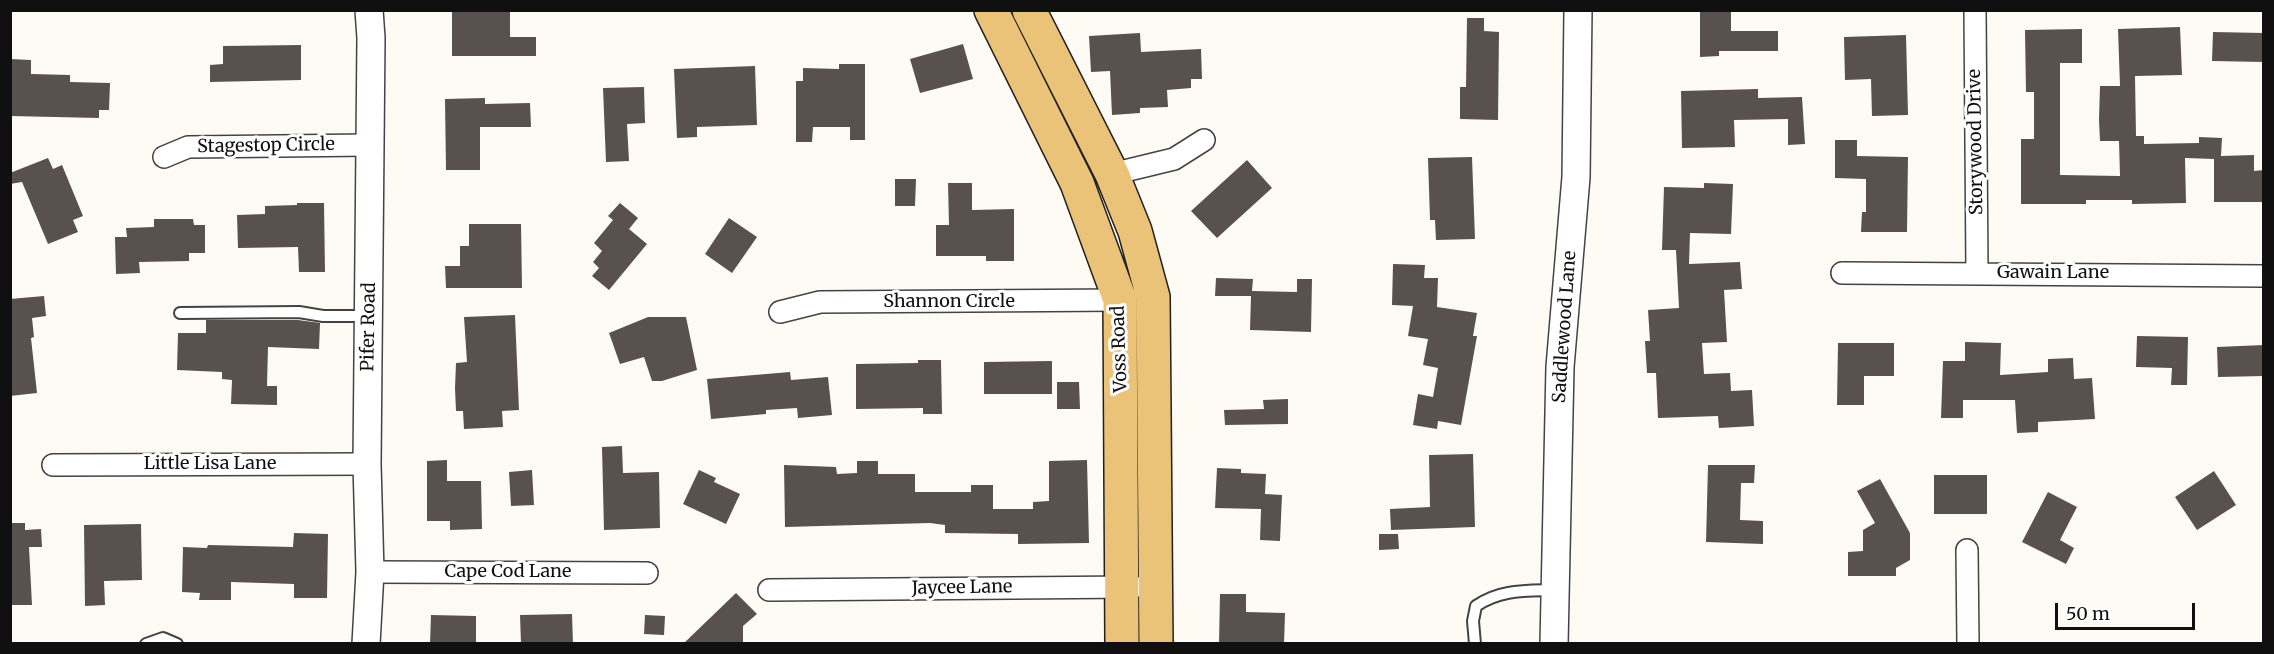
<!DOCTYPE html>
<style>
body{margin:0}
#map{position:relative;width:2274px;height:654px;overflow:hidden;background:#fefbf5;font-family:Merriweather,serif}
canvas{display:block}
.frame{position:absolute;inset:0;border:12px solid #101010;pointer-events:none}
.scale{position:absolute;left:2055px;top:603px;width:140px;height:27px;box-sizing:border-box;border:3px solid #101010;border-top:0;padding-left:8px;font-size:18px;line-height:21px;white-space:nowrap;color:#101010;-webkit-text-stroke:4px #fff;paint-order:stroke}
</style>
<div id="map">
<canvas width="2274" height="654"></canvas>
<div class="frame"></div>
<div class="scale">50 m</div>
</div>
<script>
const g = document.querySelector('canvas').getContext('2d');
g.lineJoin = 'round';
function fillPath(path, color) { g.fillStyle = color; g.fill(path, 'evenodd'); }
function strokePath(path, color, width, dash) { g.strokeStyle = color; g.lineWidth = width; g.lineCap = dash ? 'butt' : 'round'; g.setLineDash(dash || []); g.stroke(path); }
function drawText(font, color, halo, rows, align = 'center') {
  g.font = font + ' Merriweather,serif'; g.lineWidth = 6; g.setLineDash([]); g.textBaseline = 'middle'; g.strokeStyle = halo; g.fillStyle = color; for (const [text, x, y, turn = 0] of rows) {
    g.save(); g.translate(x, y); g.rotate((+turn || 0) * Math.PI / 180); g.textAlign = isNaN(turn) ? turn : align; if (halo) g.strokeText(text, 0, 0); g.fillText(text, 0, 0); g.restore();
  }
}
const building = new Path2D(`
 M452,10H510V37H536V56H452Z
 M1700,10H1731V31H1778V51H1719V56L1700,57Z
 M1467,18H1484V31L1499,32L1498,120L1460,119V87H1466Z
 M2180,27L2182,75L2135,76L2136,136H2144V144L2199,143V137L2222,138L2221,156L2254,155V171L2264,170V202H2214V159L2185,158L2186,203L2132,204V200H2086V204H2021V139H2034V92H2026L2025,30L2082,29V63H2060V175L2120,176L2119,141H2100L2099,120L2100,86H2120L2118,29Z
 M2213,32L2264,33V62L2212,61Z
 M1140,33L1141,52L1201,49L1202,79H1191V88L1167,90L1168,107L1140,108V113L1112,115L1110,71L1091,72L1089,36Z
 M1906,35L1908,115L1872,116L1871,79L1845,80L1844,37Z
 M963,44L973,79L920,93L910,59Z
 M301,45V80L210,82V65L223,64V46Z
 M10,59L31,60V74L70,75V82L110,83L109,110H99V118L10,116Z
 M839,64H865V140H850V127H813L812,142H796V81H803V68L839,69Z
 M755,66L757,125L697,127V137L677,138L674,69Z
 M644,87L645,123L627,124L629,161L606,162L603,88Z
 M1758,89V98L1802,97L1805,144L1788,145V119L1734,120L1735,147L1682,148L1681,91Z
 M485,98V104L530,103L531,127H480V170H446L445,99Z
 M1835,140H1857V156L1908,157L1907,232H1861L1862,212H1866V179L1835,178Z
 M1472,157L1475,239L1436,240L1435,220H1430L1428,158Z
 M48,158L53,169L62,165L83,216L73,220L78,232L48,244L22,182L10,184V173Z
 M1247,160L1272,188L1217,238L1191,211Z
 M895,179H916L915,206H895Z
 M948,183H972V210L1014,209V261H986V256H936V225H949Z
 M1704,183L1733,184L1731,234L1690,233L1689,264L1740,262L1742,289L1724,290L1727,342L1702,343L1704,374L1730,373L1731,391L1752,390L1754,426L1719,428L1718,416L1658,418L1656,373H1647L1645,341H1650L1648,310L1679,308L1676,250H1662L1664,187L1704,188Z
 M297,203H324L325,272H299L298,247L238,248L237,215L265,214V206L297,205Z
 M620,203L638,218L629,229L647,244L609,290L592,276L599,268L593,262L602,251L594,243L613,220L608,216Z
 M729,218L757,237L732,273L705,254Z
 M154,219H193L194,225H205V253H189V261L139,262L140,273L116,274L115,237H127L126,228L154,227Z
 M469,224H521L522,288H446L445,266H460V246H469Z
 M1393,264L1425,265L1424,278H1438L1437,307L1477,313L1473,336H1477L1461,425L1438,421L1437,429L1413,425L1418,394L1433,397L1438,368L1423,365L1428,339L1408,336L1413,306L1392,305Z
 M1216,278L1253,279L1252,291L1297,292V279H1312L1311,332L1250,330L1251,296H1215Z
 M44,296L46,316L32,318L34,337L31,338L37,393L10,396V299Z
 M515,315L519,410L502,411L503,427L464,429L463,411H456L455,388L456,363L467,362L464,317Z
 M648,317H686L697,370L662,381H652L644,357L620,364L609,333Z
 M206,320H298L320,323L319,349L268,347L267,386H277V405L231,404L232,380L222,379V372L177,370L178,333H206Z
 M2137,336L2188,337L2187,385H2171L2172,368L2136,367Z
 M1965,342L2001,343L2000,375L2048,372V359L2073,358L2074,379L2092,378L2095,419L2038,422V432L2017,433L2015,400H1963V418H1941L1943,361H1965Z
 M1838,343H1894V376H1864V405H1837Z
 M2264,345V376L2218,377L2217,347Z
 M918,360H941L942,414H923V408L856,409V364L918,363Z
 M1052,361V394H984V362Z
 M790,372L791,380L828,377L832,415L798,418L797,408L766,410V414L711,419L707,379Z
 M1057,382H1079L1080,409H1057Z
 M1288,399V424L1225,425L1224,410L1264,409L1263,400Z
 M622,446L623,473L659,472L660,528L604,530L602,447Z
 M1473,454L1475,527L1391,530L1390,509L1430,507L1429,455Z
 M447,460V481H481L482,529L450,530V521H427V461Z
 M1087,460L1089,543L1018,544V534L945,533V525L930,523L785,527L784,465L836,467L837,474L857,473V461H878V474H915V492H971V485H993V509H1033V502L1049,501V461Z
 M1708,465H1755L1754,483H1741L1740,520L1763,521V544L1706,542Z
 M1217,468L1241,469V473L1266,474L1265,494L1282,495L1280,541L1260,540L1261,509L1215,508Z
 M532,470L534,505L511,506L509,472Z
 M699,470L716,478L714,482L740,494L726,524L683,504Z
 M2214,471L2236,505L2197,530L2175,497Z
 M1934,475H1987V514H1934Z
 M1880,479L1910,533V560L1896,568V576H1848V552L1863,551V530L1875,523L1857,491Z
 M2048,492L2077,507L2060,540L2074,548L2066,564L2022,542Z
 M10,523H25V530L41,529L42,547H29L32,605H10Z
 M141,524L142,580L104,581L105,605L85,606L84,525Z
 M294,533L328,534L327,598H294V584L231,582V600H199L200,593L182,592L183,547L207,548L208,545L293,547Z
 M1379,534H1398L1399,549L1379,550Z
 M736,593L757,614L743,626V644H683Z
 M1220,594H1246V612L1285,613L1284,644H1219Z
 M572,614L573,644H521L520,615Z
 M431,615L476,616V644H430Z
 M645,615L665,616L664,635L644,634Z`);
const service = new Path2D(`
 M180,313L299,312L323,316H368
 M146,644L163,638L177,644
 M1475,644L1473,621L1476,606C1500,589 1526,591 1555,590`);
const minor = new Path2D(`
 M1975,10L1977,273
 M164,157L188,147L370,145
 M1112,174L1174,159L1204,140
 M1842,273L2264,276
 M780,312L820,302L1120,300
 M53,465L367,464
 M1967,550L1968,644
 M370,572L647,573
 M769,590L1134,587`);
const tertiary = new Path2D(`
 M366,644L370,572L367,464L371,38L369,10
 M1554,644L1560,367L1576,177L1578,10`);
const primary = new Path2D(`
 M991,10L1077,183L1120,300L1122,644
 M1029,10L1112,174L1135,231L1153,297L1156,644`);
const streetNames = [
 ["Storywood Drive",1976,142,-91],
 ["Stagestop Circle",266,146,-1],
 ["Gawain Lane",2053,273],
 ["Shannon Circle",949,302],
 ["Pifer Road",369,327,-89],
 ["Saddlewood Lane",1565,327,-86],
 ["Voss Road",1120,349,-92],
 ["Little Lisa Lane",210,464],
 ["Cape Cod Lane",508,572],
 ["Jaycee Lane",962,588,-1]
];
fillPath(building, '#58514e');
strokePath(service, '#434343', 14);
strokePath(minor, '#434343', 24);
strokePath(tertiary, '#434343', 30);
strokePath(primary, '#212121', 36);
strokePath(service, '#fff', 10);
strokePath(minor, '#fff', 21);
strokePath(tertiary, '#fff', 27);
strokePath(primary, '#ebc378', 33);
drawText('18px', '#101010', '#fff', streetNames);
</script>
